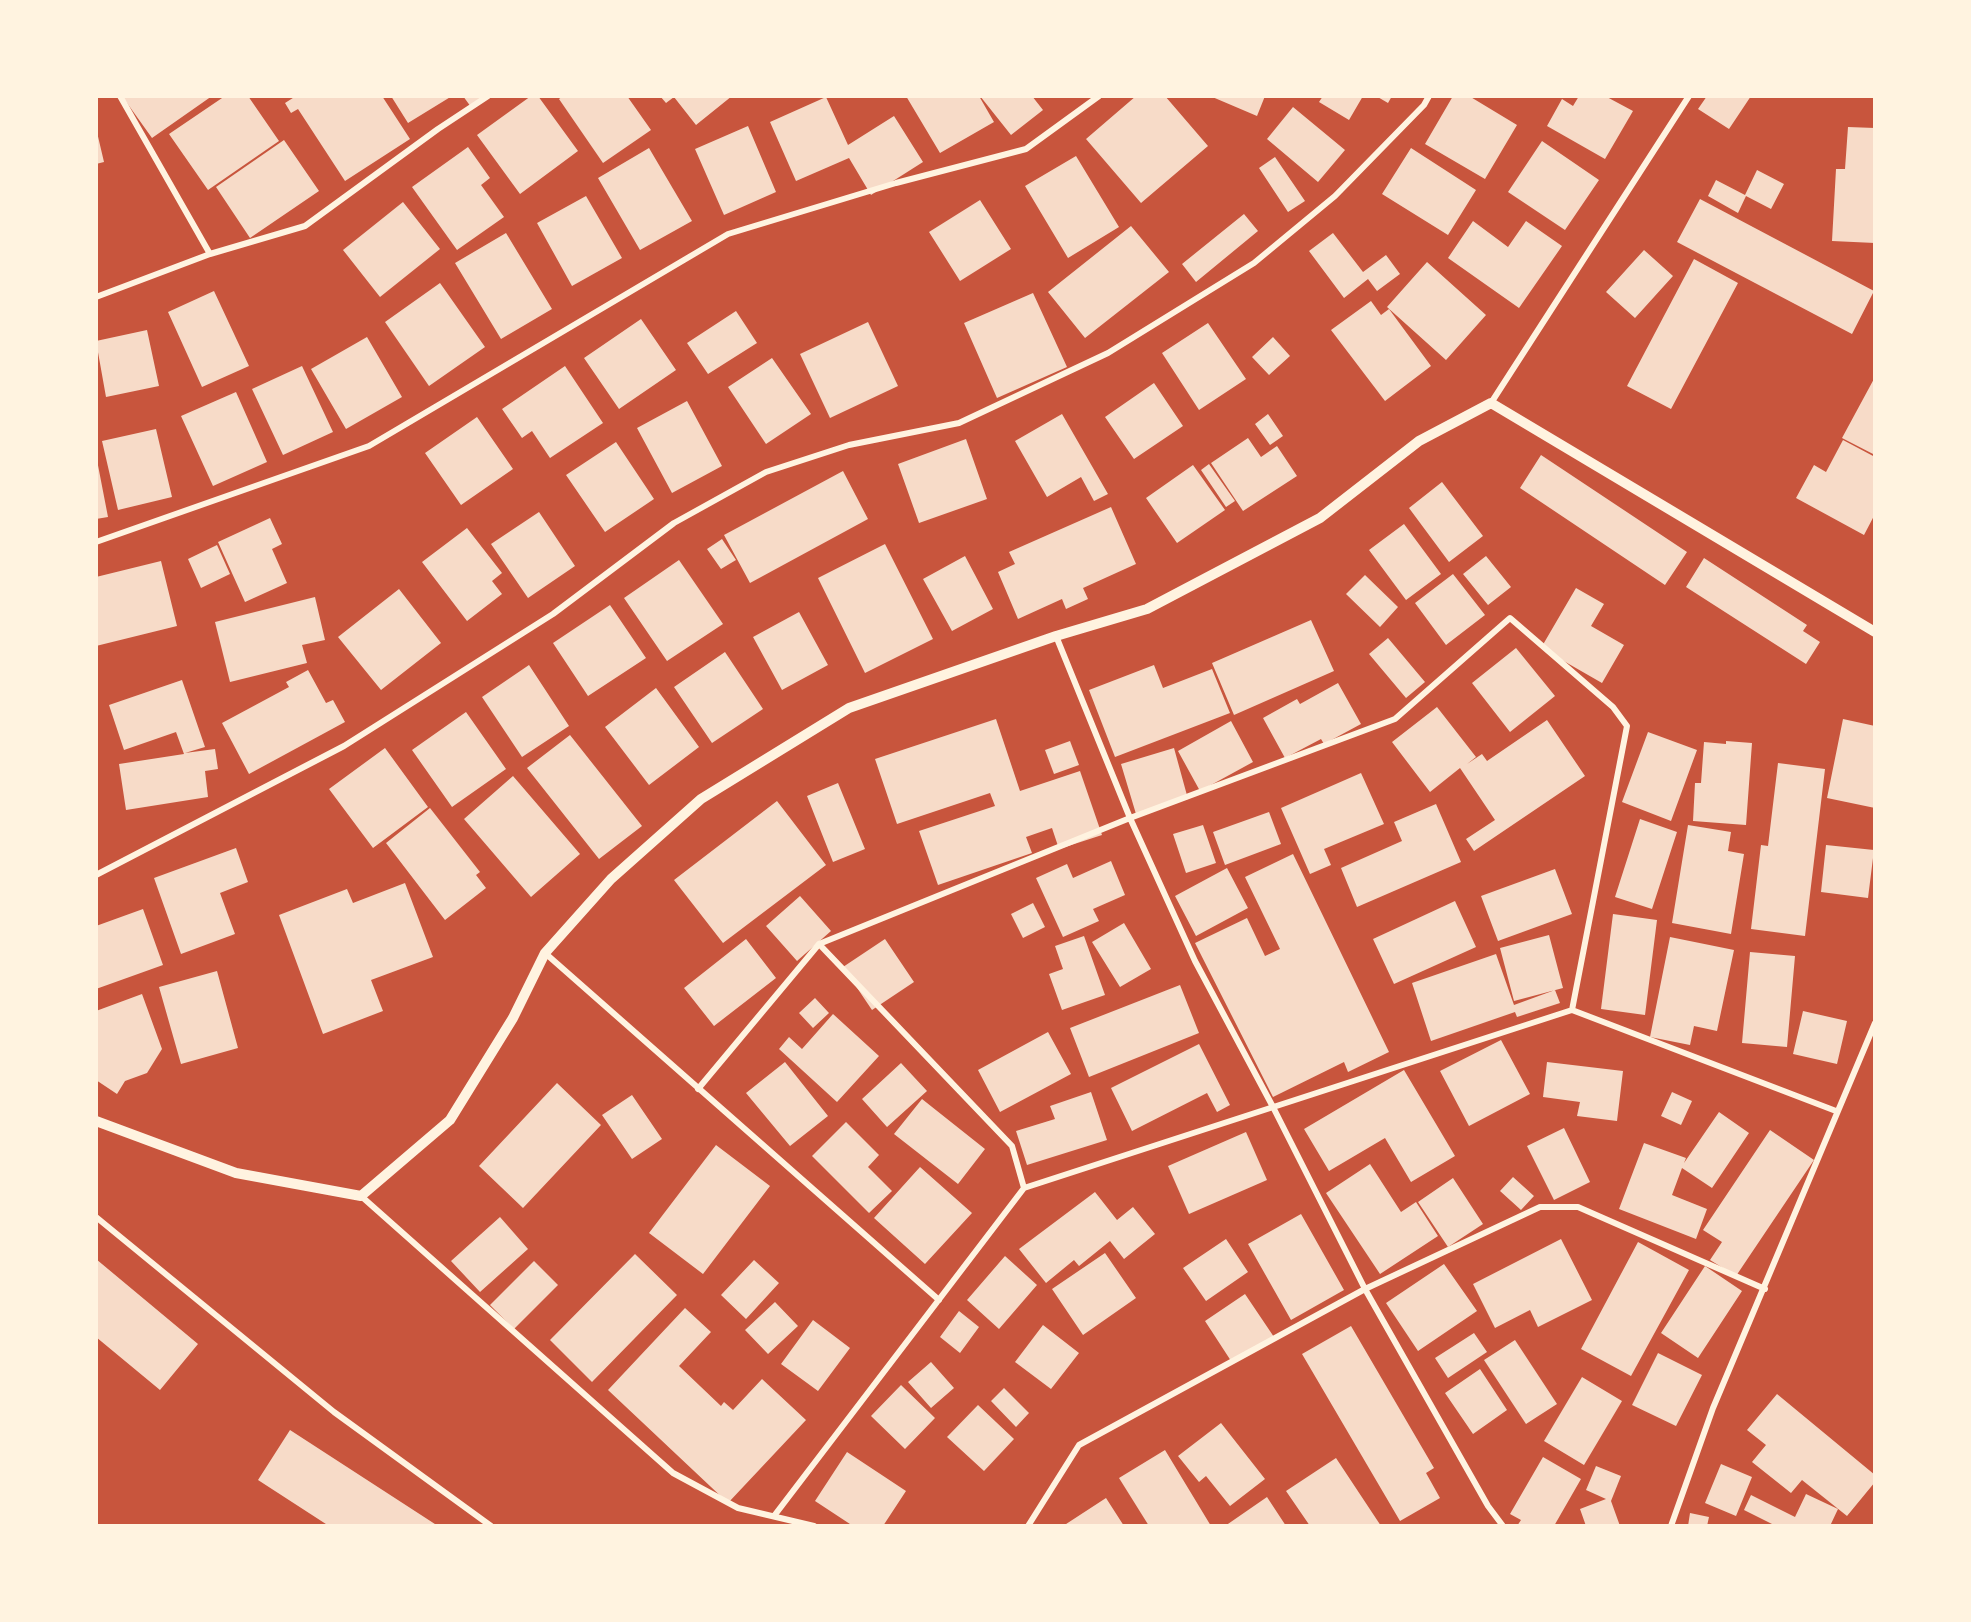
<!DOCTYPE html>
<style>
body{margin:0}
#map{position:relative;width:1971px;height:1622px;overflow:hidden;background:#c8553d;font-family:Commissioner,sans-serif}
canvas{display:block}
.frame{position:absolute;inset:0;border:98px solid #fff3e0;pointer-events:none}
</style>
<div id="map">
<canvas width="1971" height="1622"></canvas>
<div class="frame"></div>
</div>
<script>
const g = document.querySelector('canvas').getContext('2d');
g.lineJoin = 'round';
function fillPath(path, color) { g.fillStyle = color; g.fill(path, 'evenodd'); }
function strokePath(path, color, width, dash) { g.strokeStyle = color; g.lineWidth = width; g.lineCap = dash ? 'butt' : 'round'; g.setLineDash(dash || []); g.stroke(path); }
const building = new Path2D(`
 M122,96H212L152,138Z
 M225,96H248L279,141L208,190L169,134Z
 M296,96H382L410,139L345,181L298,109L291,113L285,103Z
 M391,96H452L408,123Z
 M463,96H482L484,99L471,107Z
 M531,96H538L578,151L520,194L477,135Z
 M563,96H627L651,130L603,163L559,99Z
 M660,96H732L696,125L674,97L666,103Z
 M906,96H979L994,122L940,153Z
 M980,96H1032L1043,110L1011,135Z
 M1136,96H1165L1208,146L1141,203L1086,139Z
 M1210,96H1265L1257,116Z
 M1323,96H1363L1349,120L1319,102Z
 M1376,96H1392L1388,103Z
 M1453,96H1469L1517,125L1485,179L1425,144Z
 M1579,96H1605L1633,111L1605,159L1547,126L1562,99L1573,106Z
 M1707,96H1751L1729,129L1698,109Z
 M826,97L848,145L894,116L923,162L871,195L849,158L796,181L770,122Z
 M1293,107L1345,150L1318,182L1267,139Z
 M748,126L776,192L724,215L695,149Z
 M1848,127L1875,128V243L1832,241L1836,169H1845Z
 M96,128L104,162L96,164Z
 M284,140L319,191L250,238L216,187Z
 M1542,141L1599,180L1565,230L1508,192Z
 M468,147L490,178L481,185L504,217L457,250L412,187Z
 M649,148L692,221L640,250L598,178Z
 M1411,148L1476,190L1448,235L1382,194Z
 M1076,156L1119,227L1068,258L1025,186Z
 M1275,157L1305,201L1288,212L1259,168Z
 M1757,170L1784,184L1771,209L1746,196L1738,213L1708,196L1716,180L1745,195Z
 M586,196L622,258L572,286L537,223Z
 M1700,199L1874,291L1852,334L1677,242Z
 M980,200L1011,249L960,281L929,232Z
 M403,202L440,249L380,297L343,250Z
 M1244,214L1258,231L1196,282L1182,264Z
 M1473,221L1508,247L1526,221L1562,246L1519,308L1448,258Z
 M1131,226L1169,272L1085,338L1048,292Z
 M506,233L552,309L501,339L455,263Z
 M1333,233L1363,272L1386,255L1400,274L1377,291L1368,279L1344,298L1309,251Z
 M1644,250L1673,276L1635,318L1606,292Z
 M1694,259L1738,283L1671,409L1627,386Z
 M1427,262L1486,315L1446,360L1387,307Z
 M440,283L485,347L429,386L385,322Z
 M214,291L249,366L202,387L168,312Z
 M1033,293L1067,367L997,398L964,323Z
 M1371,301L1381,315L1389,309L1431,366L1385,401L1331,330Z
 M736,311L757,343L708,374L687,343Z
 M641,319L676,370L619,409L584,358Z
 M868,322L898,386L830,418L800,354Z
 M1208,323L1246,379L1199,410L1162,353Z
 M147,330L159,386L106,397L96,341Z
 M367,337L402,397L346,429L311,369Z
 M1273,337L1290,356L1269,375L1252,357Z
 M772,358L811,414L766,444L728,387Z
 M302,366L333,432L283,455L252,389Z
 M565,366L603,423L550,458L532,431L522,438L502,409Z
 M1875,377V455L1842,438Z
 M1154,383L1183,426L1134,459L1105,417Z
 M236,392L267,462L213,486L181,416Z
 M687,401L722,466L672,493L637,428Z
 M1062,414L1108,494L1094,501L1081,477L1047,497L1015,441Z
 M1268,414L1283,436L1270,445L1255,424Z
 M477,417L513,469L461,505L425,453Z
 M156,429L172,497L118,510L102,441Z
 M1248,438L1261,457L1277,446L1297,476L1243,511L1211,463Z
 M966,439L987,499L919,523L898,464Z
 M1843,440L1875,457V514L1864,535L1796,498L1814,465L1826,472Z
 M616,442L654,499L605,532L566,475Z
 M96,455L108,517L96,519Z
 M1541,455L1687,552L1665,585L1520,488Z
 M1209,464L1235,501L1226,507L1201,470Z
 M1193,465L1225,510L1177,543L1146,498Z
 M843,471L868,519L750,583L724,535Z
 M1442,482L1483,536L1449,562L1409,508Z
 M1111,507L1136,564L1083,588L1088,599L1066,609L1062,599L1018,619L998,572L1015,564L1009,552Z
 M539,512L575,566L528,598L491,544Z
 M270,518L282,544L272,549L287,583L245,602L218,542Z
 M1404,524L1441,574L1406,600L1369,550Z
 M467,528L502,573L492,581L502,594L467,621L422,562Z
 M722,539L736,560L721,569L707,549Z
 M885,544L933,639L865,673L818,578Z
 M217,545L230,574L201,588L188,559Z
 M965,556L993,609L952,631L923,579Z
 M1486,556L1511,587L1488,605L1463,574Z
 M1704,558L1807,625L1803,631L1820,642L1806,664L1686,587Z
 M679,560L723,624L667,661L624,598Z
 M161,561L177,626L96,646V577Z
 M1453,574L1485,615L1446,645L1415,603Z
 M1365,575L1398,607L1380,627L1346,594Z
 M1576,588L1604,604L1591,626L1624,645L1602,683L1541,648Z
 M399,589L441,643L381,690L338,637Z
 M315,597L325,640L302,645L307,663L230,682L215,622Z
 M610,605L646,658L588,696L553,643Z
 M799,612L828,665L782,690L753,637Z
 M1311,620L1334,671L1234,715L1212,663Z
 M1388,638L1425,682L1406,698L1369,654Z
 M1516,648L1555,696L1510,732L1472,683Z
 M725,652L763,709L712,743L674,687Z
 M529,665L569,726L522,757L482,697Z
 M1154,665L1163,688L1212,669L1230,713L1115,757L1089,690Z
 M308,670L326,703L333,700L345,722L249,774L222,723L289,687L286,682Z
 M182,680L205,747L185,753L215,749L218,769L205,771L208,797L126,810L119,764L184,754L176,732L124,750L109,705Z
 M1338,683L1361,724L1324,744L1321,739L1285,758L1263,718L1297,699L1300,704Z
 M656,688L699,747L649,785L605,727Z
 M1437,707L1476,757L1467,764L1482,754L1487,761L1547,720L1585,776L1474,851L1466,839L1495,820L1460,768L1430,792L1392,742Z
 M466,712L506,769L452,807L412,750Z
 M996,719L1020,791L1080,771L1102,835L1059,849L1052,828L1026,837L1032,853L938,885L919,831L995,806L990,793L897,824L875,759Z
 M1843,719L1875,726V808L1827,798Z
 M1231,721L1253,762L1200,791L1178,751Z
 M1648,732L1697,750L1671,821L1622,802Z
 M570,735L642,826L599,859L527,768Z
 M1070,741L1079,765L1054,774L1045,750Z
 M1726,741L1752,743L1746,825L1693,821L1695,783H1701L1704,742L1726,744Z
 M385,748L428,807L373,848L329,789Z
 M1174,748L1188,799L1136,814L1121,764Z
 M1778,763L1825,769L1805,936L1751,929L1761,845L1768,846Z
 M1361,773L1384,824L1324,849L1331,865L1310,874L1281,808Z
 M513,776L580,854L531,897L464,819Z
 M838,783L865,849L833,862L807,796Z
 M777,801L826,865L723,943L674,880Z
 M1436,804L1461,862L1357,907L1341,868L1402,841L1394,822Z
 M430,808L480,872L476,875L486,888L445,920L386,843Z
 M1269,812L1281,844L1225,865L1213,832Z
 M1640,819L1677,832L1652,909L1615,897Z
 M1203,825L1216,863L1186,873L1173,834Z
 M1688,825L1731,832L1728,851L1744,854L1731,934L1672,923Z
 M1826,845L1874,850L1868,898L1821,892Z
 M236,848L248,882L220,893L235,934L181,954L154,878Z
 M1293,854L1389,1052L1348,1072L1344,1062L1273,1097L1195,943L1247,918L1265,956L1280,949L1245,877Z
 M1111,861L1125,895L1093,909L1099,921L1063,937L1036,878L1067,864L1073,878Z
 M1227,868L1248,908L1196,936L1175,896Z
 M1555,869L1572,914L1498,941L1481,896Z
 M405,883L433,957L371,980L383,1011L323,1034L279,915L347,889L353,903Z
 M800,896L831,931L797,961L766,926Z
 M1455,901L1476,947L1394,984L1373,939Z
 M1033,903L1045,927L1023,938L1011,914Z
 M143,909L163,965L96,989V926Z
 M1613,914L1657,920L1645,1015L1601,1009Z
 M1124,923L1151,969L1120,987L1092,942Z
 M1549,935L1563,988L1514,1001L1500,948Z
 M1084,936L1105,995L1062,1010L1049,974L1063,969L1055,946Z
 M1670,937L1734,950L1717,1031L1694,1026L1690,1045L1650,1037Z
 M746,939L776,978L714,1026L684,988Z
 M885,939L914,982L872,1010L843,967Z
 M1750,952L1795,956L1787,1047L1742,1043Z
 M1496,954L1514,1005L1555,990L1560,1003L1517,1017L1515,1012L1431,1041L1412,983Z
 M217,971L238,1048L181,1064L159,987Z
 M1180,985L1199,1033L1089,1077L1070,1028Z
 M142,994L162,1049L147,1073L125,1081L117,1094L96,1080V1011Z
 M815,998L829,1013L813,1028L799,1013Z
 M1803,1011L1847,1021L1837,1064L1793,1054Z
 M833,1014L879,1056L837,1102L779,1049L789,1037L802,1049Z
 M1048,1032L1071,1074L1000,1112L978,1070Z
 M1501,1040L1530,1094L1469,1126L1440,1071Z
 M1199,1044L1230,1105L1217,1112L1207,1093L1132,1131L1111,1088Z
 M785,1062L828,1116L790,1146L746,1093Z
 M1547,1062L1623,1071L1617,1121L1577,1116L1580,1102L1543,1097Z
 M901,1063L927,1091L887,1127L862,1099Z
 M1404,1070L1455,1156L1411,1182L1385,1138L1329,1171L1304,1129Z
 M557,1083L601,1125L523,1208L479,1166Z
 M1091,1092L1107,1140L1027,1165L1016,1131L1055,1119L1050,1106Z
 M1672,1092L1692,1101L1681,1125L1661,1116Z
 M632,1095L662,1139L632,1159L602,1115Z
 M922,1099L985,1149L958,1184L894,1134Z
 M1719,1112L1749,1133L1712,1188L1682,1168L1672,1195L1707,1209L1696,1239L1619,1209L1644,1143L1686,1158L1684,1163Z
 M846,1122L879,1155L868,1167L892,1191L869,1213L812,1156Z
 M1564,1128L1590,1182L1554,1200L1527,1146Z
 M1770,1130L1814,1160L1736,1276L1710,1260L1722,1242L1703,1230Z
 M1246,1132L1267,1180L1189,1214L1168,1166Z
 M716,1145L770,1186L703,1274L649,1233Z
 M1370,1164L1401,1212L1416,1202L1438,1236L1380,1274L1326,1193Z
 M920,1167L972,1213L925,1264L874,1218Z
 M1513,1177L1534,1196L1521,1210L1500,1191Z
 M1453,1178L1483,1224L1448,1247L1418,1202Z
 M1095,1192L1117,1220L1133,1207L1155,1234L1124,1259L1110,1241L1079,1266L1074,1260L1046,1283L1019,1249Z
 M1301,1214L1344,1290L1291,1320L1248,1244Z
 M500,1217L528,1249L480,1292L451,1261Z
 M1226,1239L1248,1272L1206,1301L1183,1268Z
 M1561,1239L1592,1300L1538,1327L1530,1310L1495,1328L1473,1284Z
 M1638,1242L1689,1270L1631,1376L1581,1349Z
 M1105,1253L1136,1298L1083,1335L1052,1289Z
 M635,1254L677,1295L592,1382L550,1340Z
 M1005,1256L1037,1285L999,1329L967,1300Z
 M96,1259L198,1344L160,1390L96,1337Z
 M754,1260L779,1283L746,1319L721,1295Z
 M534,1261L558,1285L514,1329L490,1305Z
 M1444,1264L1477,1311L1418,1351L1386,1303Z
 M1705,1266L1742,1291L1698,1358L1661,1333Z
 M1245,1294L1274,1337L1233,1364L1205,1321Z
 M775,1302L798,1326L768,1354L745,1330Z
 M685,1308L711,1332L679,1366L721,1406L724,1402L733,1410L762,1379L806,1420L728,1503L608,1390Z
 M959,1311L979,1327L960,1353L940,1337Z
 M813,1320L850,1348L818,1391L781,1364Z
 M1043,1325L1079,1353L1051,1389L1015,1362Z
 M1351,1326L1434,1468L1426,1473L1440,1498L1400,1521L1302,1354Z
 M1474,1333L1487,1352L1448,1378L1435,1358Z
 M1515,1340L1557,1404L1526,1424L1484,1360Z
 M1658,1353L1702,1375L1676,1426L1632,1405Z
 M931,1362L954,1388L931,1408L908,1382Z
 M1480,1369L1507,1410L1473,1434L1445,1393Z
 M1582,1377L1622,1401L1584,1465L1544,1441Z
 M901,1385L935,1418L905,1449L871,1416Z
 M1004,1388L1029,1413L1016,1427L991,1401Z
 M1777,1394L1875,1475V1482L1847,1516L1802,1480L1791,1493L1752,1462L1766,1445L1747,1430Z
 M978,1405L1014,1439L984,1471L947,1437Z
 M1221,1423L1265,1479L1230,1506L1206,1476L1199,1482L1178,1456Z
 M290,1430L438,1526H329L258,1480Z
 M1165,1450L1211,1526H1149L1119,1478Z
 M847,1452L906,1491L883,1526H853L815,1501Z
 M1543,1457L1581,1479L1554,1526H1517L1521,1520L1510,1514Z
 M1336,1458L1381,1526H1310L1286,1491Z
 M1721,1464L1752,1477L1736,1516L1705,1503Z
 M1596,1466L1621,1476L1611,1501L1620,1526H1586L1580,1509L1606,1499L1586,1490Z
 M1806,1494L1838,1509L1830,1526H1776L1744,1510L1751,1495L1795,1517Z
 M1267,1497L1286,1526H1225Z
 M1106,1498L1124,1526H1063Z
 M1690,1513L1709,1517L1707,1526H1688Z`);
const minor = new Path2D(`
 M120,96L210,254
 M96,297L210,254L305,226L438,129L488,96
 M1491,403L1689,96
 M96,542L369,446L728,234L896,183L1026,149L1099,96
 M1056,636L1130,818L1195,961L1273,1107L1365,1289L1488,1506L1503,1526
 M96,875L344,746L553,614L674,523L766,472L849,445L959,423L1108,353L1254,263L1335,196L1424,105L1429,96
 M819,944L1012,1146L1024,1188
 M545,953L939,1300
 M698,1089L819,944L1130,818L1395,719L1510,618L1613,707L1627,726L1572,1010
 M361,1196L673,1473L738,1508L814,1526
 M96,1217L334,1412L491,1526
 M774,1516L1024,1188L1572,1010L1836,1111
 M1028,1526L1079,1445L1365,1289L1540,1207H1578L1765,1289
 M1671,1526L1713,1408L1875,1023`);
const tertiary = new Path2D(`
 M96,1121L236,1173L361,1196L450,1120L513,1018L545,953L611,879L701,799L849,708L1056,636L1147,609L1320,518L1419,441L1491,403L1875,632`);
fillPath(building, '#f7dbc8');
strokePath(minor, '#fff3e0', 6);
strokePath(tertiary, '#fff3e0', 10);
</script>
